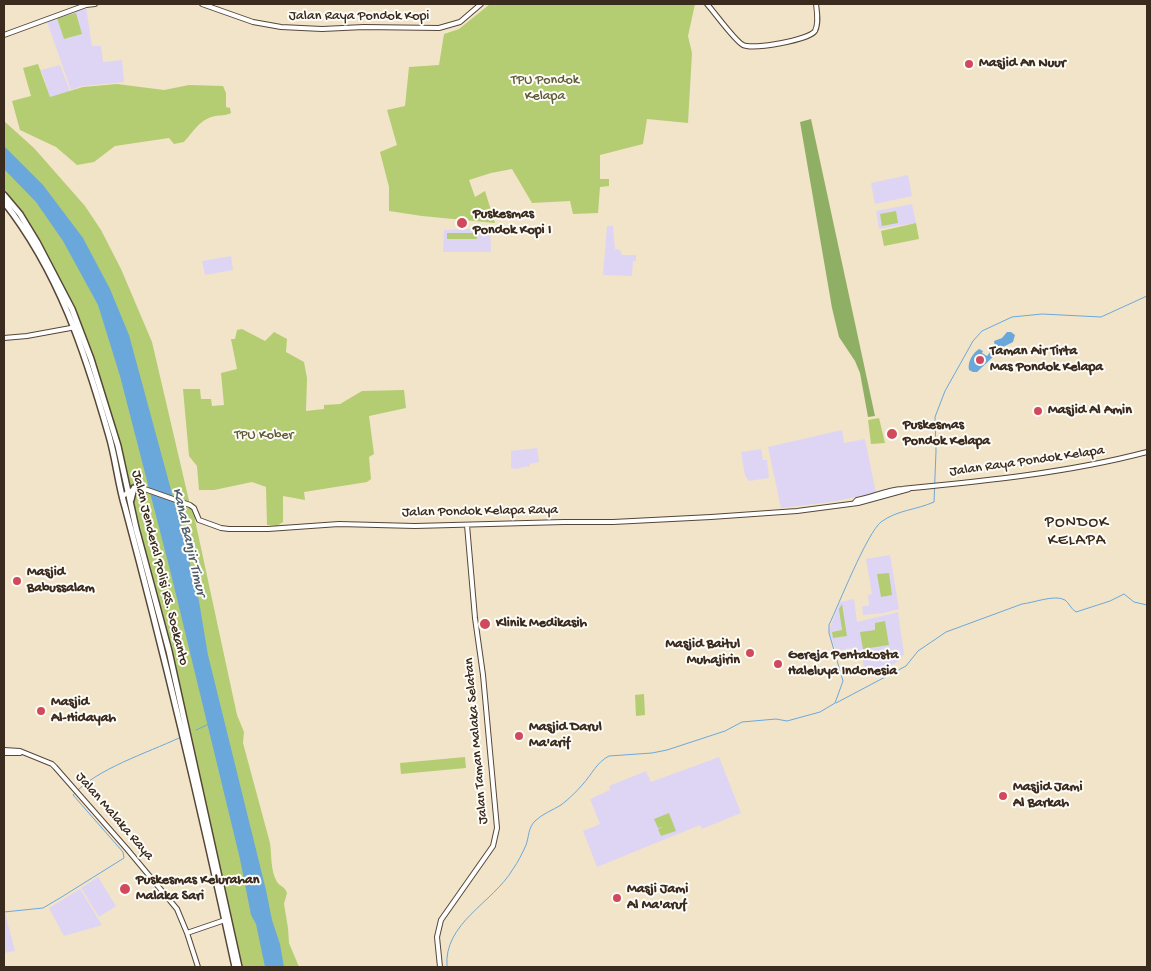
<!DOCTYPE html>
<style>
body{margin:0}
#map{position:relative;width:1151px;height:971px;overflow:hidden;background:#f2e4c8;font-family:"Gochi Hand",sans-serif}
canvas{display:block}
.frame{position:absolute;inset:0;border:5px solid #3b2a1e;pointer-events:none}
</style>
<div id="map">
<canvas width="1151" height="971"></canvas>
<div class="frame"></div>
</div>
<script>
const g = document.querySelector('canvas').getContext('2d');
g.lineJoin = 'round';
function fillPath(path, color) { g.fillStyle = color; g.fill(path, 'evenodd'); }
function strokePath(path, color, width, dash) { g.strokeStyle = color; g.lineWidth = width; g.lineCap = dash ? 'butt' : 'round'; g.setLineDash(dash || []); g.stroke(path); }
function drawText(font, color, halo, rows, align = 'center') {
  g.font = font + ' "Gochi Hand",sans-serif'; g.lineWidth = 4; g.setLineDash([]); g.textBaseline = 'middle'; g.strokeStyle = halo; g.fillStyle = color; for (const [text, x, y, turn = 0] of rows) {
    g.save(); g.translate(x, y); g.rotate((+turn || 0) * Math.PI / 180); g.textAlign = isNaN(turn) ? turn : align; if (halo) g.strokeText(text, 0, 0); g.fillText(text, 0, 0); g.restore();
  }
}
const built = new Path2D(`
 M86,7L92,46H101L103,62L122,60L124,82L83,86L71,90L46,19Z
 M60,65L71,93L48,100L44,89L47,87L41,70Z
 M908,175L912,196L875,204L871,183Z
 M912,204L916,223L879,229L876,211Z
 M607,226H613L615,249L620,250L622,255H636V261H633L632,276L603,275Z
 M490,228L491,252H443L444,230Z
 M231,256L233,270L205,275L202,261Z
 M842,430L844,443L865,439L876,493L831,502L781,508L768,447Z
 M537,448L539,462L530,464V466L515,469L511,468V451Z
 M761,449L763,460H767L769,478L749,481L745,476L741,452Z
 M890,555L899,609L884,613L863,615L862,606H869L868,595L872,594L866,559Z
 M854,599L857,622L898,612L904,654L900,660L890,666L864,672L862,651L853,653L852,648L836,651L829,631L834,617L840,602Z
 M719,757L741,813L702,829L700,825L597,867L583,831L600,824L590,799L610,790L609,786L646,771L651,782Z
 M98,877L116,906L99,917L81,888Z
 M80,889L102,925L64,936L49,908Z
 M4,913H5L15,951L4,953Z`);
const green = new Path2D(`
 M490,4H695L688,36L692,53L688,123L647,119L643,144L600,155V179H609V186L600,187L598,213L573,214L570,201L532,203L512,169L491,173L469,180L475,197L485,191L495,223L422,216L389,211V187L380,152L397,145L387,110L405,106L409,67L439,65L444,34L459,29Z
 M76,13L82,34L64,39L57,18Z
 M38,64L50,97L83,87L117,84L164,90L189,85L223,86L226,93V107L230,108L231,113C225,116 221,115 215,116C200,119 193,132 184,142L174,144L169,138L115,146L94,162L77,165L56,147L20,130L12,101L31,96L23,68Z
 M4,121L34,148L85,206L101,230L121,269L152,342L190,505L196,512L195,520L237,715L244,732L243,743L270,843C272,855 270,870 277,882C280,887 285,886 287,893L284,904L288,928L289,943L299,967H239L169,651L118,446L72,309L20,214L15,216L4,202Z
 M896,211L898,223L882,226L880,214Z
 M916,223L919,239L884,246L881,231Z
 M447,233H477V239H447Z
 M242,329L265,341L274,332L287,339L286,352L304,362L307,378L306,411L324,409V405L340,404L362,391L404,390L406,408L369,416L374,454L369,457L371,479L367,482L304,492L305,500L283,496V522L277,526L267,525L266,487L252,482L214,490H199L197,466L189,456L183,389H200L201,399H211L212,406L224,405L221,373L237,369L231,339H235L237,330Z
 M879,418L885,443L871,444L868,420Z
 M889,573L892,595L881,597L877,574Z
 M842,604L847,636L833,638L832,632L842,630L839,609Z
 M885,621L889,645L863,649L860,632L875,630V623Z
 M644,694L645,715L636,716L635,695Z
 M465,757L466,768L401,774L400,763Z
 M669,813L676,831L661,836L658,829L663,827L658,828L654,819Z`);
const forest = new Path2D(`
 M811,119L875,416L868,417L860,373L855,361L839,337L832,308L800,122Z`);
const water = new Path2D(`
 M4,146L43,185L83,238L110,289L129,335L183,534L199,601L208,655L266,890L272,920L280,944L284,967H265L256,924L251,915L240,859L171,574L120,376L98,305L63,241L36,202L4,169Z
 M1007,332H1011L1015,335L1013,342L1001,348L995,346L994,341L1002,338Z
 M979,349L983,351L982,353L987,356L991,351L996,354L977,372H973L969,370C967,362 973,353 979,349Z`);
const stream = new Path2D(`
 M836,703L906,666L918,651L946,632L1022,604C1033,603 1055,594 1065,600C1069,603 1071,609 1076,612L1110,601L1124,594L1134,602L1147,605
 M196,730L209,724
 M4,912L43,908L60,898L124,858L123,852L73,795C96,769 147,753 179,738
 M447,967C443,923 493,903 513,869C518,862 522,854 526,845C529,837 528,828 535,821C542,814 553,810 561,805C569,799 577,791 583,784C592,774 597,762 609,756L652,753L667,750L725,731L742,722L776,719L787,721L820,712L835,703L843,681L829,633V625C838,606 867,533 881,522C897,510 916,510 934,502L936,451L935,417L945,391L973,341L982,331L1012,317L1042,314L1101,317L1147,296`);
const tertiary = new Path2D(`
 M202,4L253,22L281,27L322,29L364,27L439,28L460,22L481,4
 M707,4C715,13 735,41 743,45C753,50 809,40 815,31C819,23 817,12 816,4
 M4,35L86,5L95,4
 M4,338L27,336L76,327
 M122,497L128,492L139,487L190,505L194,508L199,520L221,528L229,529H268L339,524L415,526L564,522H613L711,517L797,511L858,503L909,489
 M855,502L857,500C872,497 887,490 902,489C984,481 1067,473 1147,452
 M4,750L20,751L52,764L55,767L127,849L177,909L187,933L198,967
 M4,753H20
 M187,933L225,920
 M440,967L437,937L441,920L493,846L497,828L483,675L475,618L467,525`);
const primary = new Path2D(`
 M4,195L20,214L37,242L72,309L91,359L118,446L136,528L169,651L239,967
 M4,202C59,272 85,352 109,436C116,460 118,484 125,507C166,660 202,813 235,967
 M131,500L134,488`);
const markers = [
 [969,64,5,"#d1495b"],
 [462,223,6,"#d1495b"],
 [980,360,5,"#d1495b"],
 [1038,411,5,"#d1495b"],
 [892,434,6,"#d1495b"],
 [17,581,5,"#d1495b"],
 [485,624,6,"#d1495b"],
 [750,653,5,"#d1495b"],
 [778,664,5,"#d1495b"],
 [41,711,5,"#d1495b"],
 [519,736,5,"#d1495b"],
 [1003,796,5,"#d1495b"],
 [125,889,6,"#d1495b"],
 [617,898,5,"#d1495b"]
];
const streetNames = [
 ["Jalan Raya Pondok Kopi",359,17],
 ["Jalan Raya Pondok Kelapa",1027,462,-8],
 ["Jalan Pondok Kelapa Raya",480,512,-1],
 ["Jalan Jenderal Polisi RS. Soekanto",159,568,76],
 ["Jalan Taman Malaka Selatan",477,741,-95],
 ["Jalan Malaka Raya",114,817,49]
];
const poiNames = [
 ["Masjid An Nuur",979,64],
 ["Puskesmas",473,215],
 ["Pondok Kopi I",473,231],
 ["Taman Air Tirta",990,352],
 ["Mas Pondok Kelapa",990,368],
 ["Masjid Al Amin",1048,411],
 ["Puskesmas",903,426],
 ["Pondok Kelapa",903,442],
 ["Masjid",27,573],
 ["Babussalam",27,589],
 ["Klinik Medikasih",496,624],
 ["Masjid Baitul",740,645,"right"],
 ["Muhajirin",740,661,"right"],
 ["Gereja Pentakosta",788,656],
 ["Haleluya Indonesia",788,672],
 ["Masjid",51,703],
 ["Al-Hidayah",51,719],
 ["Masjid Darul",529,728],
 ["Ma'arif",529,744],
 ["Masjid Jami",1013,788],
 ["Al Barkah",1013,804],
 ["Puskesmas Kelurahan",136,881],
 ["Malaka Sari",136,897],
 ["Masji Jami",627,890],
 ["Al Ma'aruf",627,906]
];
const parkNames = [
 ["TPU Pondok",545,81],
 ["Kelapa",545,97],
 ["TPU Kober",264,436]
];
const waterNames = [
 ["Kanal Banjir Timur",188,542,77]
];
const quarterNames = [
 ["PONDOK",1077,524],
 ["KELAPA",1077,542]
];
fillPath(built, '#ded5f5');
fillPath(green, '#b4cd72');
fillPath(forest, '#8fb064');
fillPath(water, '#6aa8dc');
strokePath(stream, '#6aa8dc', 1);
strokePath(tertiary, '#564638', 6);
strokePath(primary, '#564638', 8);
strokePath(tertiary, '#fff', 4);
strokePath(primary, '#fff', 5);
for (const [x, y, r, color] of markers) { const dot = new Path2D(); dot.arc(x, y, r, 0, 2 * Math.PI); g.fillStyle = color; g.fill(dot); strokePath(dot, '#fdfcf7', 2); }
drawText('14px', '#3b2a1e', '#fdfcf7', streetNames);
drawText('bold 14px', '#3b2a1e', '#fdfcf7', poiNames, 'left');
drawText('14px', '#5f5b37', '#fdfcf7', parkNames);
drawText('italic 15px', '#4e5c6a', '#fdfcf7', waterNames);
g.letterSpacing = '1px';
drawText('16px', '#3b2a1e', '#fdfcf7', quarterNames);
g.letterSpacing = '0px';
</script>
